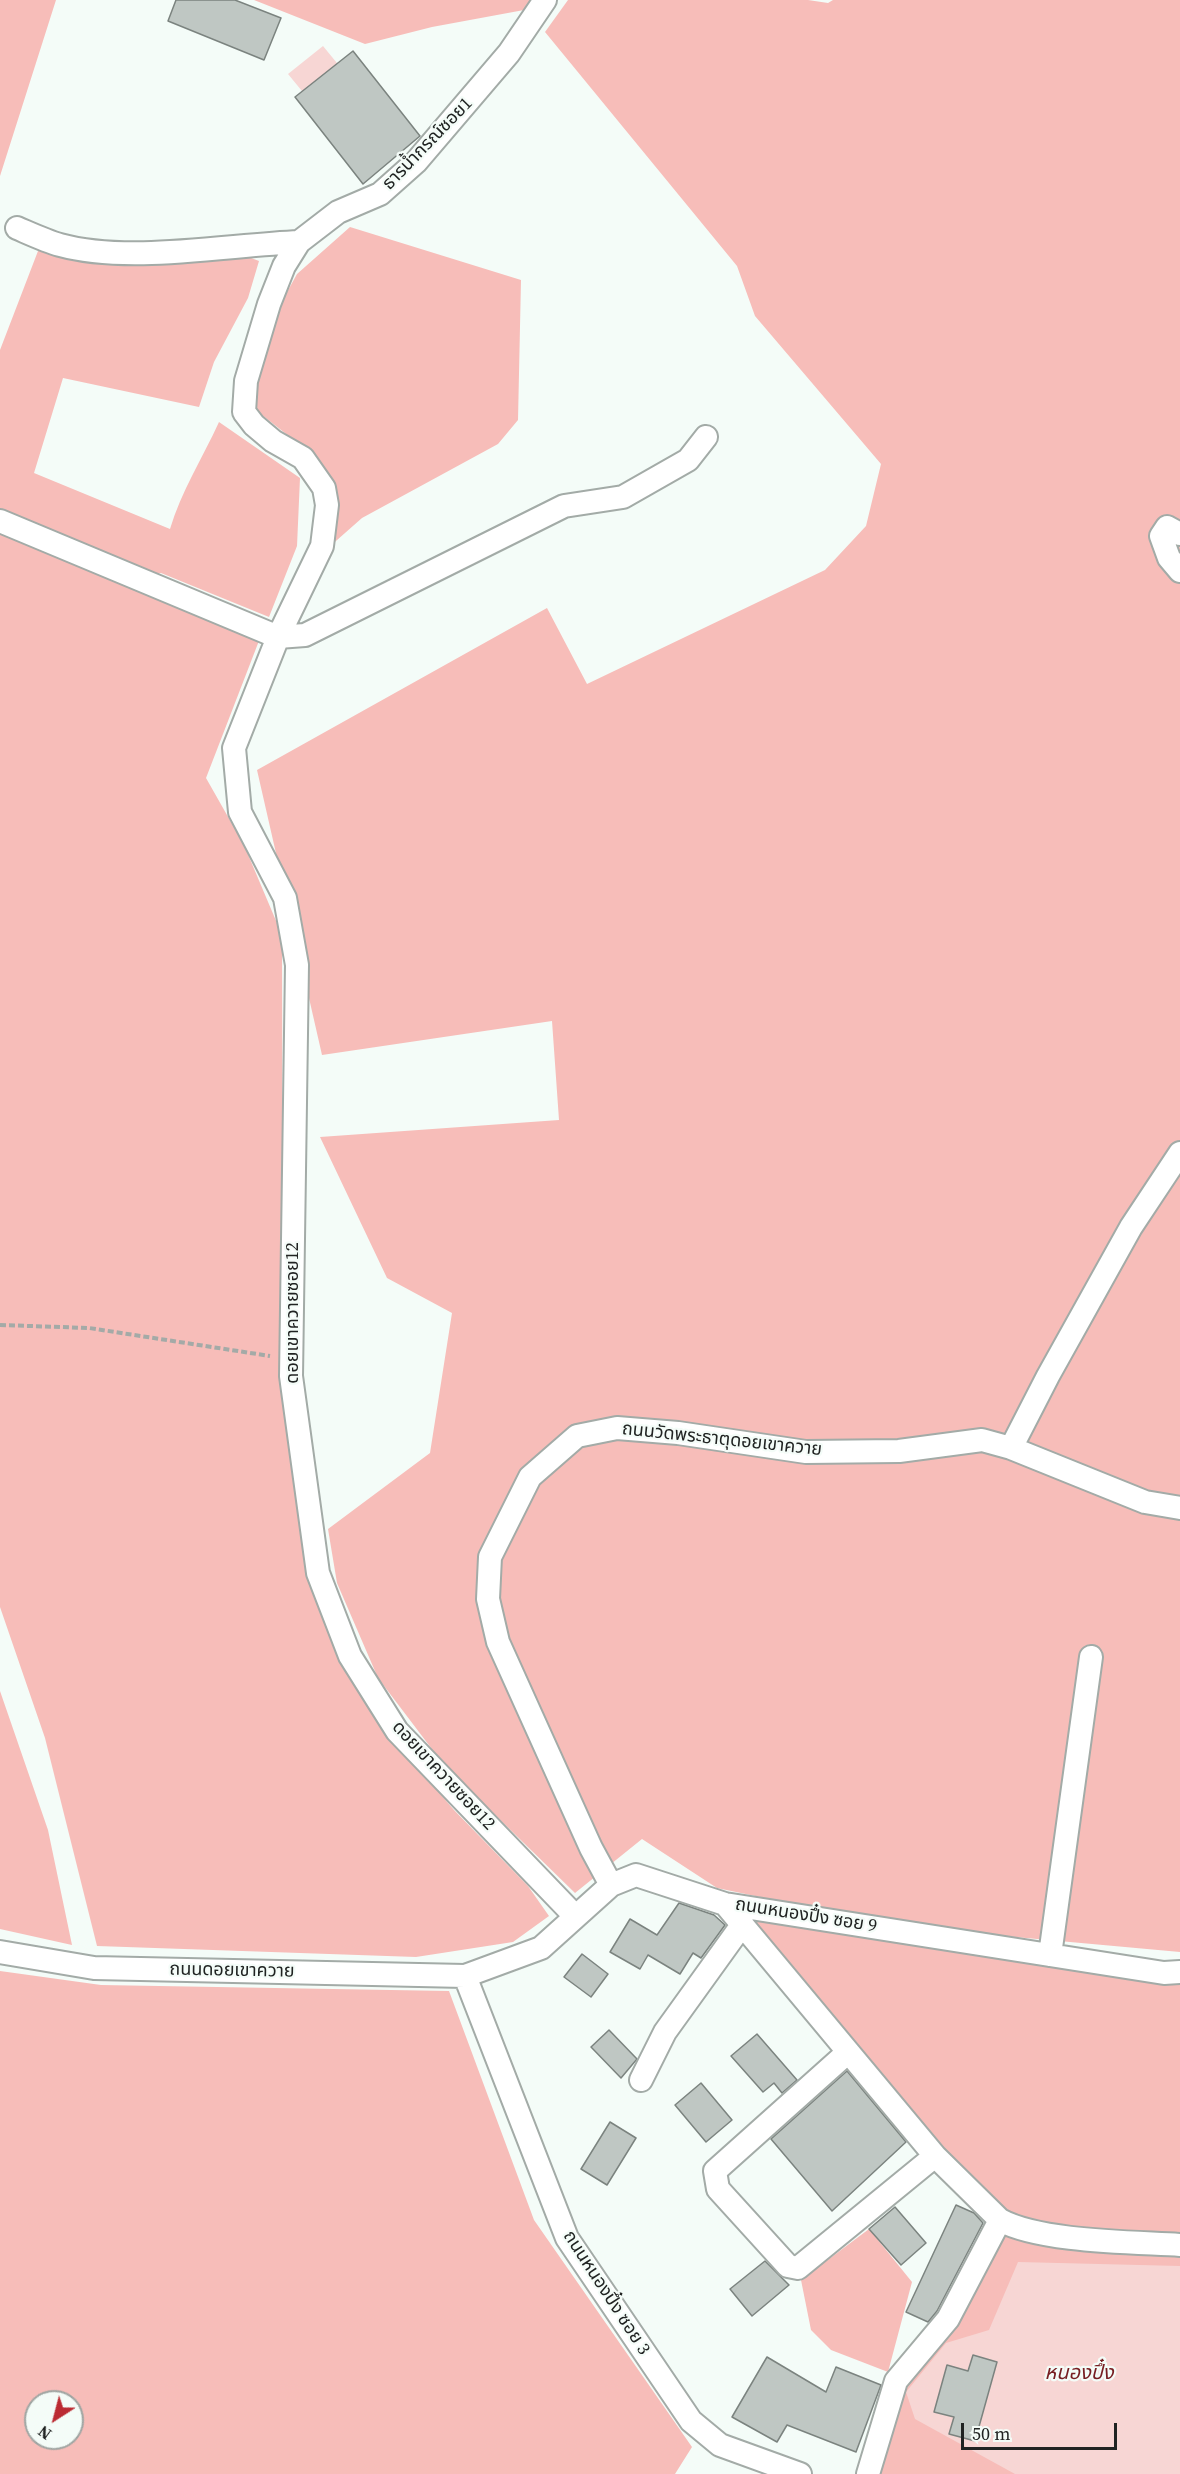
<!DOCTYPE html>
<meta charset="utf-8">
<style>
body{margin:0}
#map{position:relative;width:1180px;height:2474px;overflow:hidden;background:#f4fcf8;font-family:"Source Serif 4",serif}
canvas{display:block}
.north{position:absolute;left:24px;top:2390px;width:60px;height:60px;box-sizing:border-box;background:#f4fcf8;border:2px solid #9fa5a2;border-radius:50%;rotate:216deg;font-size:16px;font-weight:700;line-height:24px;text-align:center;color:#202322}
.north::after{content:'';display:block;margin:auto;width:21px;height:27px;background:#bb2b33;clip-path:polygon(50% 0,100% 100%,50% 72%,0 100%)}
.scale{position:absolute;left:961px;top:2423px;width:156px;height:27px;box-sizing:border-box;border:3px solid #202322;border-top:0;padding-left:8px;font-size:18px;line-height:21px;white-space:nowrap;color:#202322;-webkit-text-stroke:4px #f4fcf8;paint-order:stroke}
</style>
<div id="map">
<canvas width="1180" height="2474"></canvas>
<div class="north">N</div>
<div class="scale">50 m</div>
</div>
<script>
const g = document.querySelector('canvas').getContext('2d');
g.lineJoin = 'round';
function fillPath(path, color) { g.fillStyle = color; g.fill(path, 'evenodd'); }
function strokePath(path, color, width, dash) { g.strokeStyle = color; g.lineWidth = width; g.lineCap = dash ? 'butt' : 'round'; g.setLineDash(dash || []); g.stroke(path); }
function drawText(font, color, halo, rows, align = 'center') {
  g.font = font + ' "Source Serif 4","Noto Sans Thai",serif'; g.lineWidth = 4.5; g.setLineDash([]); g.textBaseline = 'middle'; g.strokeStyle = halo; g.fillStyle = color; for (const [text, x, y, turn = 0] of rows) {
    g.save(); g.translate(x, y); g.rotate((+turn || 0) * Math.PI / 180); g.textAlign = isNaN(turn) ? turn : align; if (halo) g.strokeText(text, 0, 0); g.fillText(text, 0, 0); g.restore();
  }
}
const green = new Path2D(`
 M0,0H56L0,176Z
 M254,0H531L524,10L432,27L365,44Z
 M568,0H808L828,3L833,0H1180V1952L982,1934L832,1912L717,1888L642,1839L575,1893L444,1765L378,1678L337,1583L328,1529L430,1453L452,1313L387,1278L320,1137L559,1120L552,1021L322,1055L257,770L547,608L587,684L825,570L866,526L881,464L755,316L737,266L545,32Z
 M350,227L521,280L518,420L498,444L362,518L328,548L339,506L329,474L299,444L258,412L251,386L281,303L297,274Z
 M43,238L233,251L259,261L248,298L214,362L199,407L63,378L34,473L170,529C181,492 203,457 219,422L300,478L297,546L269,617L161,573L135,580L262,633L206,778L244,845L282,935L283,1351L302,1527L382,1726L454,1810L528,1886L549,1916L513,1942L416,1957L97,1946L45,1738L0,1607V350Z
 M0,1691L48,1830L72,1945L0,1929Z
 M725,1904L1180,1972V2243L1000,2220Z
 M0,1971L101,1985L449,1991L534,2220L692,2447L675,2474H0ZM36,2402H72V2438H36Z
 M869,2229L912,2282L888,2372L831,2350L811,2330L801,2280Z
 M999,2234L1046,2245L1180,2249V2474H868L896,2381Z`);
const water = new Path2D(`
 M323,46L401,141L366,169L288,74Z
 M1018,2262L1180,2266V2474H1015L915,2419L906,2392L946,2343L989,2330Z`);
const building = new Path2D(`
 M176,0H235L281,18L264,60L168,21Z
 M353,51L420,136L363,184L295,97Z
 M679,1903L714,1915L725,1925L701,1958L693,1953L680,1974L648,1955L640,1969L610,1952L630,1919L657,1935Z
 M582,1954L608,1974L591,1997L564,1977Z
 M609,2030L637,2059L621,2078L591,2047Z
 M757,2034L797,2080L782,2093L774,2083L763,2092L731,2056Z
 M847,2071L906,2142L832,2211L771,2139Z
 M701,2083L732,2120L706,2142L675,2105Z
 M610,2122L636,2138L607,2185L581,2169Z
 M956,2205L974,2213L983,2223L937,2311L928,2322L906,2312Z
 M895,2207L926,2243L901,2265L869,2229Z
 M765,2261L789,2285L752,2316L730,2289Z
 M973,2355L997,2362L975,2441L949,2434L954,2417L934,2412L947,2365L968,2371Z
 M767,2357L826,2392L836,2367L881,2385L856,2452L787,2425L777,2442L732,2417Z`);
const path = new Path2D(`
 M0,1325L89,1328L270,1356`);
const minor = new Path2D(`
 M545,0L509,53L416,162L380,194L338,212L299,242L284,266L269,304L246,381L244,412L254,425L273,441L303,458L324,488L327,505L322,546L278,637L234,748L240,812L285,898L297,965L291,1376L318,1573L350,1656L397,1731L575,1916
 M17,228C31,234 46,241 60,245C129,264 227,245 299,242
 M0,521L278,637L305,635L564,506L623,497L688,460L706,437
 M1180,534L1167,527L1161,536L1169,558L1180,571
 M1011,1448L1048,1376L1131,1227L1180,1153
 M611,1885L591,1848L498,1642L488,1599L490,1557L530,1477L577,1436L617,1428L678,1433L806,1452L899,1451L982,1440L1011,1448L1145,1502L1180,1508
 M725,1904L935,2156L1000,2220C1040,2242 1133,2242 1180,2245
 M0,1952L94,1968L465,1976L541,1948L611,1885L636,1875L725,1904L1164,1973L1180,1972
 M1050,1955L1091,1657
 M465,1976L567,2238L691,2421L720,2445L800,2474
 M847,2053L715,2171L718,2189L788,2266L798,2268L935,2156
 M641,2080L665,2032L742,1925
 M868,2474L896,2381L948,2319L1000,2220`);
const streetNames = [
 ["ธารน้ำกรณ์ซอย1",428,144,-46],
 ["ดอยเขาควายซอย12",293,1313,-90],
 ["ถนนวัดพระธาตุดอยเขาควาย",722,1440,6],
 ["ดอยเขาควายซอย12",443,1776,47],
 ["ถนนหนองปึ๋ง ซอย 9",806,1916,9],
 ["ถนนดอยเขาควาย",232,1971,1],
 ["ถนนหนองปึ๋ง ซอย 3",606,2293,57]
];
const waterNames = [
 ["หนองปึ๋ง",1079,2374]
];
fillPath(green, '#f7bdb9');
fillPath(water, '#f7d6d4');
fillPath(building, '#bfc7c3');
strokePath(building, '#7b837f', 1.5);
strokePath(minor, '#a3aba7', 26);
strokePath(path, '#a4aaa7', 4, [6, 3]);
strokePath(minor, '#fff', 22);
drawText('18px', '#202322', '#f4fcf8', streetNames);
drawText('italic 20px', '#771e22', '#f4fcf8', waterNames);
</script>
